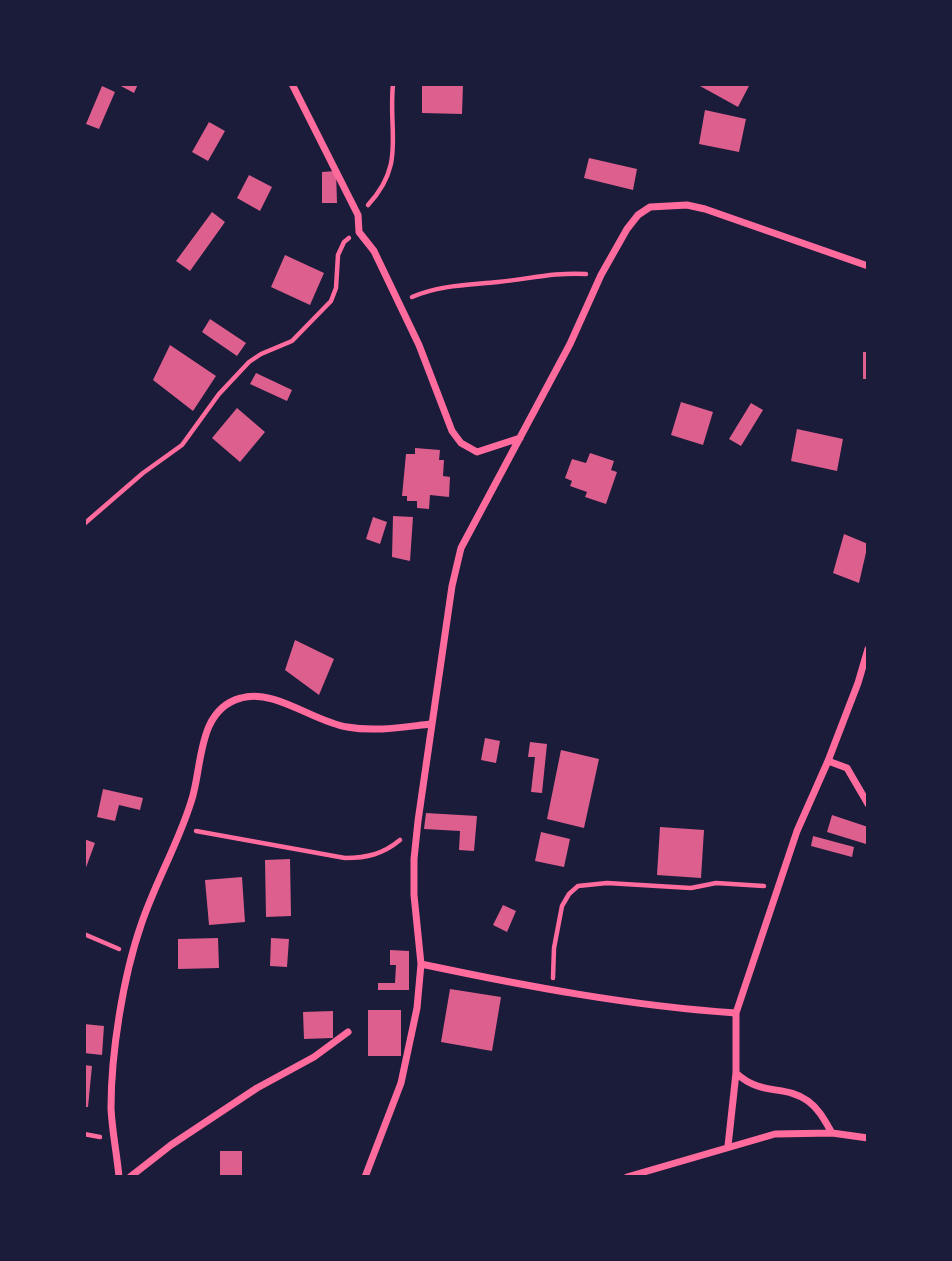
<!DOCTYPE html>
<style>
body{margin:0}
#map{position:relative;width:952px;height:1261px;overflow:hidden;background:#1b1b3a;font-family:Inter,sans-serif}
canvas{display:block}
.frame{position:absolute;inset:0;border:86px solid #1b1b3a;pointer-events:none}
</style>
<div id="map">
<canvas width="952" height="1261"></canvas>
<div class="frame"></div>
</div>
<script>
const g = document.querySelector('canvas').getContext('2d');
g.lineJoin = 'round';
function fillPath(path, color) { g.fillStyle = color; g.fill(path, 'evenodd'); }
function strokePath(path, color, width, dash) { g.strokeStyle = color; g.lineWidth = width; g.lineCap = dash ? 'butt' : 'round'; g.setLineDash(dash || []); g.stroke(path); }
const building = new Path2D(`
 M117,84H138L134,93Z
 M422,84H463L462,114L422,113Z
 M702,84H750L738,107L700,86Z
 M102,86L115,92L99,129L86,124Z
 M705,110L746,119L739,152L699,144Z
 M209,122L225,131L208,161L192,152Z
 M589,158L637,169L633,190L584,178Z
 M336,171L337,203H322V172Z
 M249,175L272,187L260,211L237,198Z
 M212,212L225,222L190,271L176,261Z
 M285,255L324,273L310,305L271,287Z
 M210,319L246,343L237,356L202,332Z
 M170,345L216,376L193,411L153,380Z
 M863,352H868V379H863Z
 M256,373L292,390L287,401L250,384Z
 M681,402L713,412L703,445L671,435Z
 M751,403L763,410L741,446L729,439Z
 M237,408L265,432L240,462L212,438Z
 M797,429L843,439L837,471L791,461Z
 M415,448L440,450L439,460H444L443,476L450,477L449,497L430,495L429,509L417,508V501H407V496H402L406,454H415Z
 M590,453L614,461L611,470L617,472L606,504L585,497L587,492L570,486L572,481L565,478L572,459L586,463Z
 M393,516L413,517L410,561L392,557Z
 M373,517L387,522L380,544L366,539Z
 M844,534L868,544L859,583L833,573Z
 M295,640L334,659L319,695L285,670Z
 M485,738L500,741L496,763L481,760Z
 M530,742L547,744L542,793L531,792L535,757H528Z
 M561,750L599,759L584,828L547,819Z
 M103,789L143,798L140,810L119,805L115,821L97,817Z
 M426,813L477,816L474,851L459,850L460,831L424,829Z
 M832,815L868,827L866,844L827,832Z
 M660,827L704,830L701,878L657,875Z
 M541,832L570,839L564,867L535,861Z
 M813,836L854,847L852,857L811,846Z
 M84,839L95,843L84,873Z
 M290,859L291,916L266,917L265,860Z
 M242,877L245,922L209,925L205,880Z
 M503,905L516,911L507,932L493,925Z
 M218,938L219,968L178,969V939Z
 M271,938L289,939L287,967L270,966Z
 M390,950L409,951V990H378V983H395L396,965H390Z
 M450,989L501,997L492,1051L441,1042Z
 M368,1010H401V1056H368Z
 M333,1011V1038L304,1039L303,1012Z
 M84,1024L104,1026L102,1055L84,1053Z
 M84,1065L92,1066L88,1107H84Z
 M220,1151H242V1177H220Z`);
const path = new Path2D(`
 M368,205C406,164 388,134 393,84
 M412,297C440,285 469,285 498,282C528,279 556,272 586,274
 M84,524L143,473L182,445L219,394L249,362L261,354L292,341L331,301L336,288L338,255L344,242L349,238
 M196,831L345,858C367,858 383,854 400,840
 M84,934L119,949
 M553,978L554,948L562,906L569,894L578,886L607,883L691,888L716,883L764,886
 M84,1134L100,1137`);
const minor = new Path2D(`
 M292,84L358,215L359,232L374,251L419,345L452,431L461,443L477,452L520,438
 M828,761L847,768L868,804
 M421,964C525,986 630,1006 736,1013
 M736,1073C762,1097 785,1084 808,1101C819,1109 825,1121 832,1133
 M728,1146L736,1073V1013L797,831L828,761L858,683L868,649
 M119,1177C117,1154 112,1131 111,1108C111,1053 123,977 141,925C155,883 178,844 191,802C203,768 196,710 241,698C274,688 314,722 347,727C375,732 403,727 431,724
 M130,1177L171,1145L257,1088L314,1057L348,1032
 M365,1177L401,1083L417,1008L421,964L414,895V859L418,821L452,586L461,548L570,344L601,275L627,229L638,215L650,207L687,205L705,209L868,266
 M627,1177L775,1134L832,1133L868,1138`);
fillPath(building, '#dd5f8e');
strokePath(path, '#ff6b9d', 4.5);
strokePath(minor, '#ff6b9d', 7);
</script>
